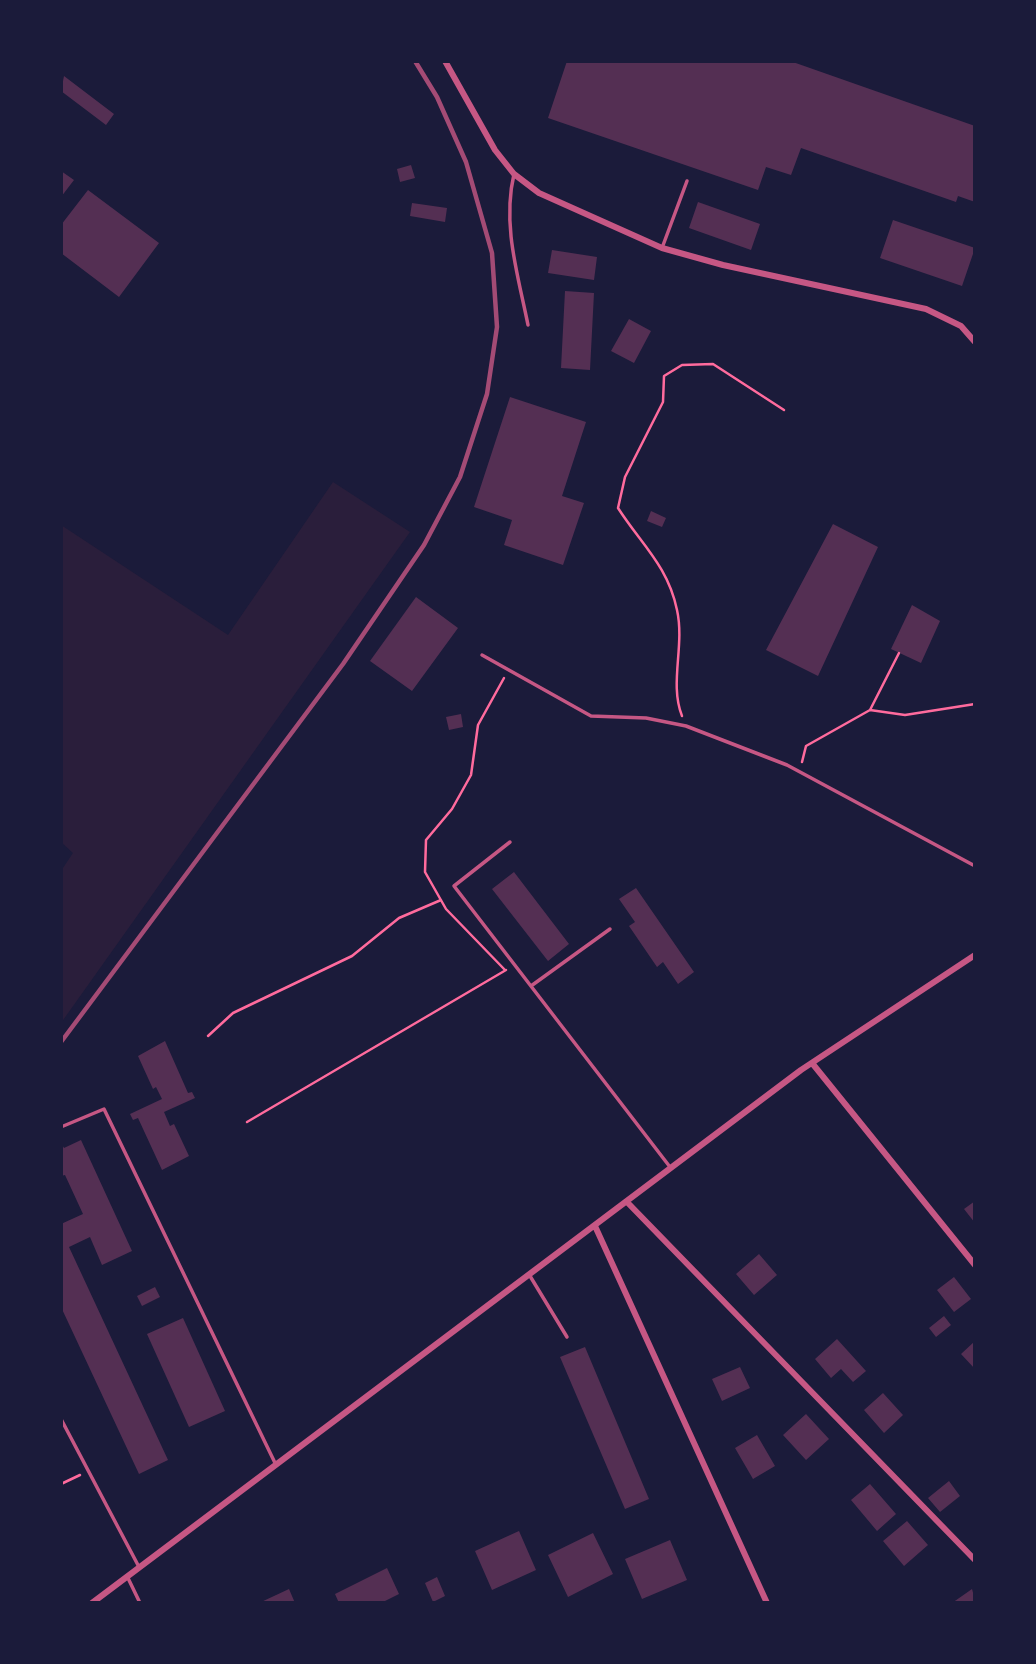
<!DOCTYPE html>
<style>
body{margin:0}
#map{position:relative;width:1036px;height:1664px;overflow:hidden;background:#1b1b3a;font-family:Lato,sans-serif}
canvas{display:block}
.frame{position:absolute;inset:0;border:63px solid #1b1b3a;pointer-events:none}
</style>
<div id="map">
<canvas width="1036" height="1664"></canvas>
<div class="frame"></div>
</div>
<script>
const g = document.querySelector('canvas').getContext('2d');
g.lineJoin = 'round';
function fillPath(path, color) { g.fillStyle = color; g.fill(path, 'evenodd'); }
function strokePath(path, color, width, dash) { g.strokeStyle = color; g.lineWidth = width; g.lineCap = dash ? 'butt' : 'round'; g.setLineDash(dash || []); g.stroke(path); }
const green = new Path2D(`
 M333,482L410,532L61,1023V871L73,853L61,842V525L228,635Z`);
const building = new Path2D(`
 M567,61H790L975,126V202L958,196L956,202L801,148L791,175L766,167L758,190L548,118Z
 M64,76L114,114L106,125L61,91Z
 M411,165L415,178L400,182L397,169Z
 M61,171L74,180L61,197Z
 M88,190L159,243L119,297L61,253V225Z
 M698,202L760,224L751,250L689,228Z
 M412,203L447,208L445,222L410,216Z
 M893,220L975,248L962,286L880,258Z
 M552,250L597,257L594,280L548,273Z
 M565,291L594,293L590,370L561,368Z
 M629,319L651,331L634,363L611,351Z
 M510,397L586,422L562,496L584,503L563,565L504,545L512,520L474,507Z
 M651,511L666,518L662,527L647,521Z
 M833,524L878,547L818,676L766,650Z
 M416,597L458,628L412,691L370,661Z
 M912,605L940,621L921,663L891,649Z
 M461,714L463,727L449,730L446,717Z
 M514,872L569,944L548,961L492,889Z
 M636,888L694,972L678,984L663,962L657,967L629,926L635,922L619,899Z
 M165,1041L188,1093L192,1092L195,1098L164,1112L170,1126L174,1124L189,1156L162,1170L138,1118L133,1120L130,1114L162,1099L156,1087L153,1089L138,1056Z
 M81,1140L132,1251L102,1265L90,1237L69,1247L168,1460L139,1474L61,1307V1224L83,1214L65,1175L61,1176V1143L64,1148Z
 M975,1201V1223L964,1209Z
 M759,1254L777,1275L754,1295L736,1274Z
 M954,1277L971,1299L954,1312L937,1290Z
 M155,1287L160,1297L142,1306L137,1296Z
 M944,1316L951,1325L936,1337L929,1328Z
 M183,1318L225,1411L189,1427L147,1334Z
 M837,1339L866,1371L853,1382L841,1369L831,1378L815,1359Z
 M975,1341V1369L961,1354Z
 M585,1347L649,1499L625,1509L560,1357Z
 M740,1367L750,1388L722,1401L712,1379Z
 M883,1393L903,1415L884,1433L864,1410Z
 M806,1414L829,1439L806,1460L783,1435Z
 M757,1435L775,1466L753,1479L735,1448Z
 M949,1481L960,1496L940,1512L928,1498Z
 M870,1484L896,1514L877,1531L851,1500Z
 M907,1521L928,1545L904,1566L883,1541Z
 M519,1531L536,1570L492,1590L475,1551Z
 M593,1533L613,1574L568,1597L548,1555Z
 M670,1540L687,1580L642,1599L625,1559Z
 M387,1568L399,1594L381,1603H339L335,1594Z
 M437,1577L445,1596L433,1602L425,1583Z
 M289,1589L295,1603H259Z
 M972,1589L975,1600L972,1603H952Z`);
const path = new Path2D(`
 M504,678L478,725L471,775L452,809L426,840L425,872L446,909L505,970
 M870,710L905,715L975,704
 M682,716C669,683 685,646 677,610C668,566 641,544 618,508L625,477L663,402L664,376L682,365L713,364L784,410
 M802,762L806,746L870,710L899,653
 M208,1036L233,1013L352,956L399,918L441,900
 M247,1122L506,970
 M61,1484L80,1475`);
const service = new Path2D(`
 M514,174C502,225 518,275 528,325
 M662,248L687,181
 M482,655L591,716L646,718L686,726L787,765L975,866
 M510,842L454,886L670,1167
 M531,986L610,929
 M61,1127L104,1109L276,1465
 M530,1276L567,1337
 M61,1419L139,1567
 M127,1576L140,1603`);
const minor = new Path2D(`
 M445,61L495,150L514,174L539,193L662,248L723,265L926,309L961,326L975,342
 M812,1063L975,1265
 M627,1202L975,1560
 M595,1226L767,1603
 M92,1603L801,1070L975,955`);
const rail = new Path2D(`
 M61,1042L343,664L424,545L460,477L487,394L497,327L492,253L466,162L437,97L415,61`);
fillPath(green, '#2a1e3b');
fillPath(building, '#542f53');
strokePath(path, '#ff6b9d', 2.5);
strokePath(service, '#c65784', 3.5);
strokePath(minor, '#c65784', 6);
strokePath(rail, '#a44b75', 4.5);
</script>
